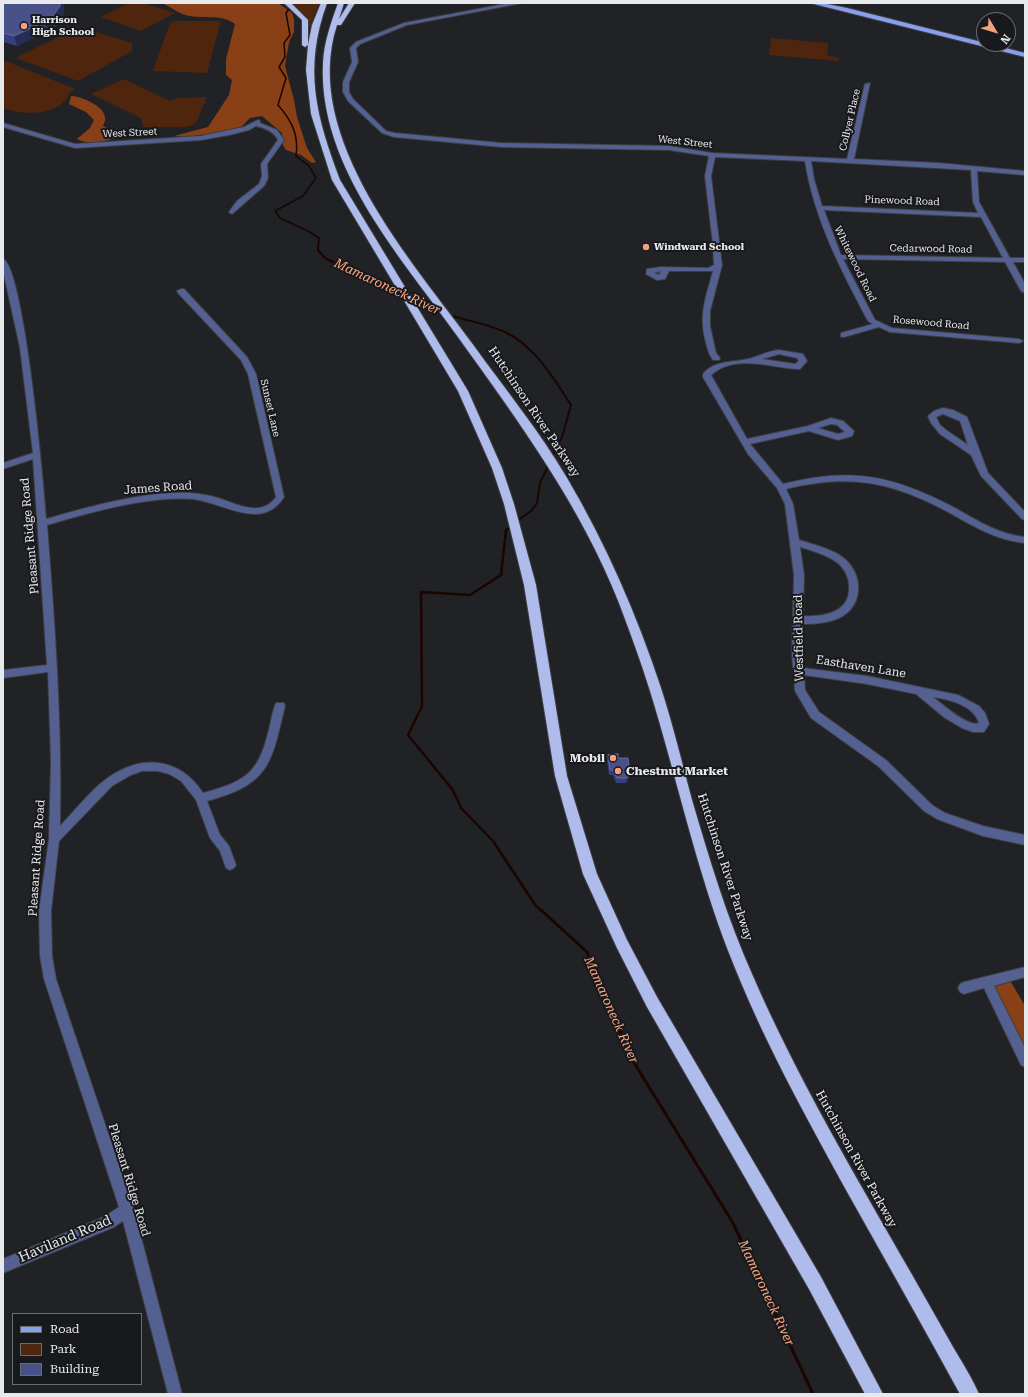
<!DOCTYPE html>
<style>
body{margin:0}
#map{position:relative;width:1028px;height:1397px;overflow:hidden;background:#212226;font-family:"Roboto Serif",serif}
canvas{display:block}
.frame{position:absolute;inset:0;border:4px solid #e8e9eb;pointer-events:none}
.legend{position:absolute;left:12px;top:1313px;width:130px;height:72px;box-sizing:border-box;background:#18191d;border:1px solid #6b6c6f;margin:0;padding:5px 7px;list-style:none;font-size:12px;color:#e8e9eb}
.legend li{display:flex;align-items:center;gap:8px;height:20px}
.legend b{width:20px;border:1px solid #6b6c6f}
.north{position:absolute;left:976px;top:12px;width:40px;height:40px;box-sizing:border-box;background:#18191d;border:1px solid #6b6c6f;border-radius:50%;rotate:128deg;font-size:11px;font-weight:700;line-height:16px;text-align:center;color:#e8e9eb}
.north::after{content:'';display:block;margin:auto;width:14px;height:18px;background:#f1a17b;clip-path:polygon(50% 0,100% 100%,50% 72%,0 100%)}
</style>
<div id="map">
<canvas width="1028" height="1397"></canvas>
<div class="frame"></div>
<ul class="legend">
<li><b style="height:5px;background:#8b9eee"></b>Road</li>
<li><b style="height:11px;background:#50250d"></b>Park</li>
<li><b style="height:11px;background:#495189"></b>Building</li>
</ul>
<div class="north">N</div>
</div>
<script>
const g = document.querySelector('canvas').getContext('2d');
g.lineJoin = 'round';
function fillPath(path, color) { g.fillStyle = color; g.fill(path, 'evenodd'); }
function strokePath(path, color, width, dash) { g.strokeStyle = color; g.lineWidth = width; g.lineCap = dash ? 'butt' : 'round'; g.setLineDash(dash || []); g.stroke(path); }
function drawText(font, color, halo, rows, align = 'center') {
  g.font = font + ' "Roboto Serif",serif'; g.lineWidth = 4; g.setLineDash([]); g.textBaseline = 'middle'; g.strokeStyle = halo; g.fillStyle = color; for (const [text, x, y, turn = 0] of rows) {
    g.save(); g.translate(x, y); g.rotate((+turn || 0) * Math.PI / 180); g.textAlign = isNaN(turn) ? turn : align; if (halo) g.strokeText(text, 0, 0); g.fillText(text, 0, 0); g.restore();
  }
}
const green = new Path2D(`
 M129,3H143L175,13L141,31L101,17Z
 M290,3H319L310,27H308L309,20Z
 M175,21H221L207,73L153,71L170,23Z
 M83,28L132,43V51L78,81L16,58L74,29Z
 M771,38L828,43L827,56L839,57L838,61L769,55Z
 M3,60L75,89L70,92C62,116 23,116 3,108Z
 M124,79L170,101L179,98L207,97L196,123L187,127H143L141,118L91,94Z`);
const forest = new Path2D(`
 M162,3H278L292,13L294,19V32L289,42L285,66L294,100L297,117L307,148L316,162L312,163L301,155L286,150L283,145L282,133L262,116L250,118L238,130L185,137L174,136L208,127L229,95L232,80L226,75V59L235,24C222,14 206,19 190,16C180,15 171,7 162,3Z
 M71,96C81,96 104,106 105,117C106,120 104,123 103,126L117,134V137C106,142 87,145 77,139L90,128L94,120L86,112L69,104Z
 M1008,977L1025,1006V1061L987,983Z`);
const streamFar3 = new Path2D(`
 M293,3L286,13L290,35L284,43L285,57L279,67L286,78L278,105C292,121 299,135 296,156L309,166L316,178L303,196L275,211L280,218L312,233`);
const streamFar2 = new Path2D(`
 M310,232L319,238L318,250L325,258L403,297
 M412,301L442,313
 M449,315C468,321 488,324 505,332C535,346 554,379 571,405L562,437L551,458
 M516,522L531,511L537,503L540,483L549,464
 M506,531L512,524`);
const streamFar1 = new Path2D(`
 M506,530L501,575L470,595L421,592L422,706L408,735L452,789L462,809L493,841L536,906L542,911`);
const stream = new Path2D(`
 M541,910L587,952L633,1061L733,1223L813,1394`);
const minor = new Path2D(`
 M510,3H522L407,25L360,44L356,48L358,62L349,82V92L353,99L386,131L395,133L501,143L669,146L712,153L847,159L865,84L870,83L854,159L939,163L1025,171V175L977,171L979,202L1010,258H1025V262H1013L1025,284V293L1021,291L1005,262L843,259L875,320L892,328L1019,339L1023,341L1019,343L890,332L879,327L844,337H841V333L873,324L868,321C841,270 814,219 805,161L715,157L711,176L722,265L710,311V326L716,353L720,358L719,360H713C708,353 707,347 705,339C699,313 706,297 713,271H669L665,279L657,280L646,274L647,269L661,267L708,268L714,265L713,245L705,176L709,156L669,150L501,147L394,137L382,133L348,101L343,92V82L352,62L350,48L356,42L404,23ZM811,161L971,170L973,202L978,213L822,206L814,179ZM824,210L981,217L1003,258L841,255ZM661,271L659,275L654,273Z
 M258,120L260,121V123L277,130L284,140L267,164L268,178L264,186L232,214L229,212L237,201L259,184L262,176L261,164L278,140C274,131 265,128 256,126L249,130L229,135L201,140L75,148L3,127V123L75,144L201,136L244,127Z
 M3,259C24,267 44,487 46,519C88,507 147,490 191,493C200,494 209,495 218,498C237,504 261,518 276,497L248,374L241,360L178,293L177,291L181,289H184L247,357L256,374L284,497C262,532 225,503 193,499C150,495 88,513 47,525C55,626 62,725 60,826C73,813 91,790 105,780C139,754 179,756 203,793C243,782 258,775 268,733C271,723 272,712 276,703H284L285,706C271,764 270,784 207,801L220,835L229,846L236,865L234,868L230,870L226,868L220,851L210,838L196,800L181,781L169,774L158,771H142L131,775L112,786L59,841L51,911L52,956L56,979L134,1210L182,1394H168L123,1221L114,1227L3,1273V1259L104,1217L119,1207L44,979L40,956L39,911L49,839L51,761L48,672L3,678V670L47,665L33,459L3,469V463L33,453L20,348L3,270Z
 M779,350L803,354L807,361L800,369H797C770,367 734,354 711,375L747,439L808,426L831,418L843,421L854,431L852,436L838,440L809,431L750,444L783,484C850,467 892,475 953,507C977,520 997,534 1025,537V543C996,540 975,527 950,513C893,482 850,473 786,489L793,504L799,540C814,545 835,549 847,561C864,579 862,607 839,618C828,623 815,624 803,624V668L867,676L958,695L979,706L985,713L989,724L984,732H973L962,728L945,718L916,694L867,684L804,675L805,690L819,712L886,760L932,805L945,813L983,826L1025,835V845L983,836L937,819L924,811L878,766L811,718L795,691L792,653L794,575L785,504L777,488L748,454L703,377V374C715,359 736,363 752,358C761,355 769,351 779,350ZM779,354L797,358L799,361L795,364L762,359ZM831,424L837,425L845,432L838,434L818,428ZM800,547C813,551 828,555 839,564C845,570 849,578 849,586C851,613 823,617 803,616L804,575ZM933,697C951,700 973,705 979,723C969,728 942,704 933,697Z
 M943,408L953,410L967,417L988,473L1025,512V520L1022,519L981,476L971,455L940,434L931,423L928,416L934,411ZM943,414L960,421L968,445L946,430L940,425L936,417Z
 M1025,967V977L994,986L1025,1048V1067L1021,1065L984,988L964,994L960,992L958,988L960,984L964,982Z`);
const major = new Path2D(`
 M810,3H822L847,8L1025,53V57Z`);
const highway = new Path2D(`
 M284,3H291L308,20V45L312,25L321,3H327C303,69 316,116 340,180L468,391L502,468L514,504L536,585L567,776L597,874L627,940L657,997L821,1277L883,1394H865L809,1289L647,1007L617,948L583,874L555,776L524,585L504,504L492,468L458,391L332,180L311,114L306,70L308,45L305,47L302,45V20Z
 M338,3H344L339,19L349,3H355L341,25H337C300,138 413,262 474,346C505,389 540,432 567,478C606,544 637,615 661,688C673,725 682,763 692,800C709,858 727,918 752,974C797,1078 855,1175 911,1273C925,1298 939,1322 953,1347C962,1362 972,1378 979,1394H960C924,1328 887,1263 850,1197C806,1117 762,1038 729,953C696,868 677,778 650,691C641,662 630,632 619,603C581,506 519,422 458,337C402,258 318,167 323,63C324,42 331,23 338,3Z`);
const wall = new Path2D(`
 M3,3H64V4L63,16L53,30L48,34H42L17,46L3,42Z
 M608,755L618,758L629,778L626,783H616L613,775H609L607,760Z`);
const shadedWall = new Path2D(`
 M60,3H64V4L63,16L53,30L48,34L45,25Z
 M40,24L42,34L17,46L14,36Z
 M630,773L629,778L626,783L627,778Z`);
const building = new Path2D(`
 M3,3H60V6L50,20L45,25L40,24L14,36L3,33Z
 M618,754V758H628L630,773L627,778H617L613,770H610L608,755Z`);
const markers = [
 [24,26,4,"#f1a17b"],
 [646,247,4,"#f1a17b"],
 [613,758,4,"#f1a17b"],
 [618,771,4,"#f1a17b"]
];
const farPoinames = [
 ["Harrison",32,20],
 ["High School",32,32],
 ["Windward School",654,247]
];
const farStreetnames = [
 ["Collyer Place",850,120,-77],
 ["West Street",130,133,-3],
 ["West Street",685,142,6],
 ["Pinewood Road",902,201,2],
 ["Cedarwood Road",931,249,1],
 ["Whitewood Road",855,264,64],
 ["Rosewood Road",931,323,5],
 ["Sunset Lane",270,408,77]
];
const streetNames = [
 ["Hutchinson River Parkway",534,412,56],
 ["James Road",158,488,-4],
 ["Pleasant Ridge Road",30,536,-95],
 ["Westfield Road",799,638,-91],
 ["Easthaven Lane",861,667,9],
 ["Pleasant Ridge Road",37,858,-86],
 ["Hutchinson River Parkway",725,867,72],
 ["Hutchinson River Parkway",856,1159,61],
 ["Pleasant Ridge Road",129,1180,73]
];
const poiNames = [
 ["Mobil",605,758],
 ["Chestnut Market",626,771,"left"]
];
const waterNames = [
 ["Mamaroneck River",387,287,25],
 ["Mamaroneck River",611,1010,66],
 ["Mamaroneck River",766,1293,65]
];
const nearStreetnames = [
 ["Haviland Road",65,1239,-23]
];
fillPath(green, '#50250d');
fillPath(forest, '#8a4016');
strokePath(streamFar3, '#1b0500', 1.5);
strokePath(streamFar2, '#1b0500', 2);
strokePath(streamFar1, '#1b0500', 2.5);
strokePath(stream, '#1b0500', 3);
strokePath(minor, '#3d3e42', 2);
strokePath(major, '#3d3e42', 2);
strokePath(highway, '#3d3e42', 2);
fillPath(minor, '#546090');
fillPath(major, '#8b9eee');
fillPath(highway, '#aebbeb');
fillPath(wall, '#363f7d');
fillPath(shadedWall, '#262c55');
fillPath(building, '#495189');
strokePath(building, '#626998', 1);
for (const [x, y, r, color] of markers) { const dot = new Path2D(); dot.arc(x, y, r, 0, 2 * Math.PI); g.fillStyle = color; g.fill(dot); strokePath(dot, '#18191d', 1.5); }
drawText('bold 10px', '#e8e9eb', '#18191d', farPoinames, 'left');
drawText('10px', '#e8e9eb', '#18191d', farStreetnames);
drawText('12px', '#e8e9eb', '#18191d', streetNames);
drawText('bold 12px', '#e8e9eb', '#18191d', poiNames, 'right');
drawText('italic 13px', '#fea980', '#18191d', waterNames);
drawText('14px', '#e8e9eb', '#18191d', nearStreetnames);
</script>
